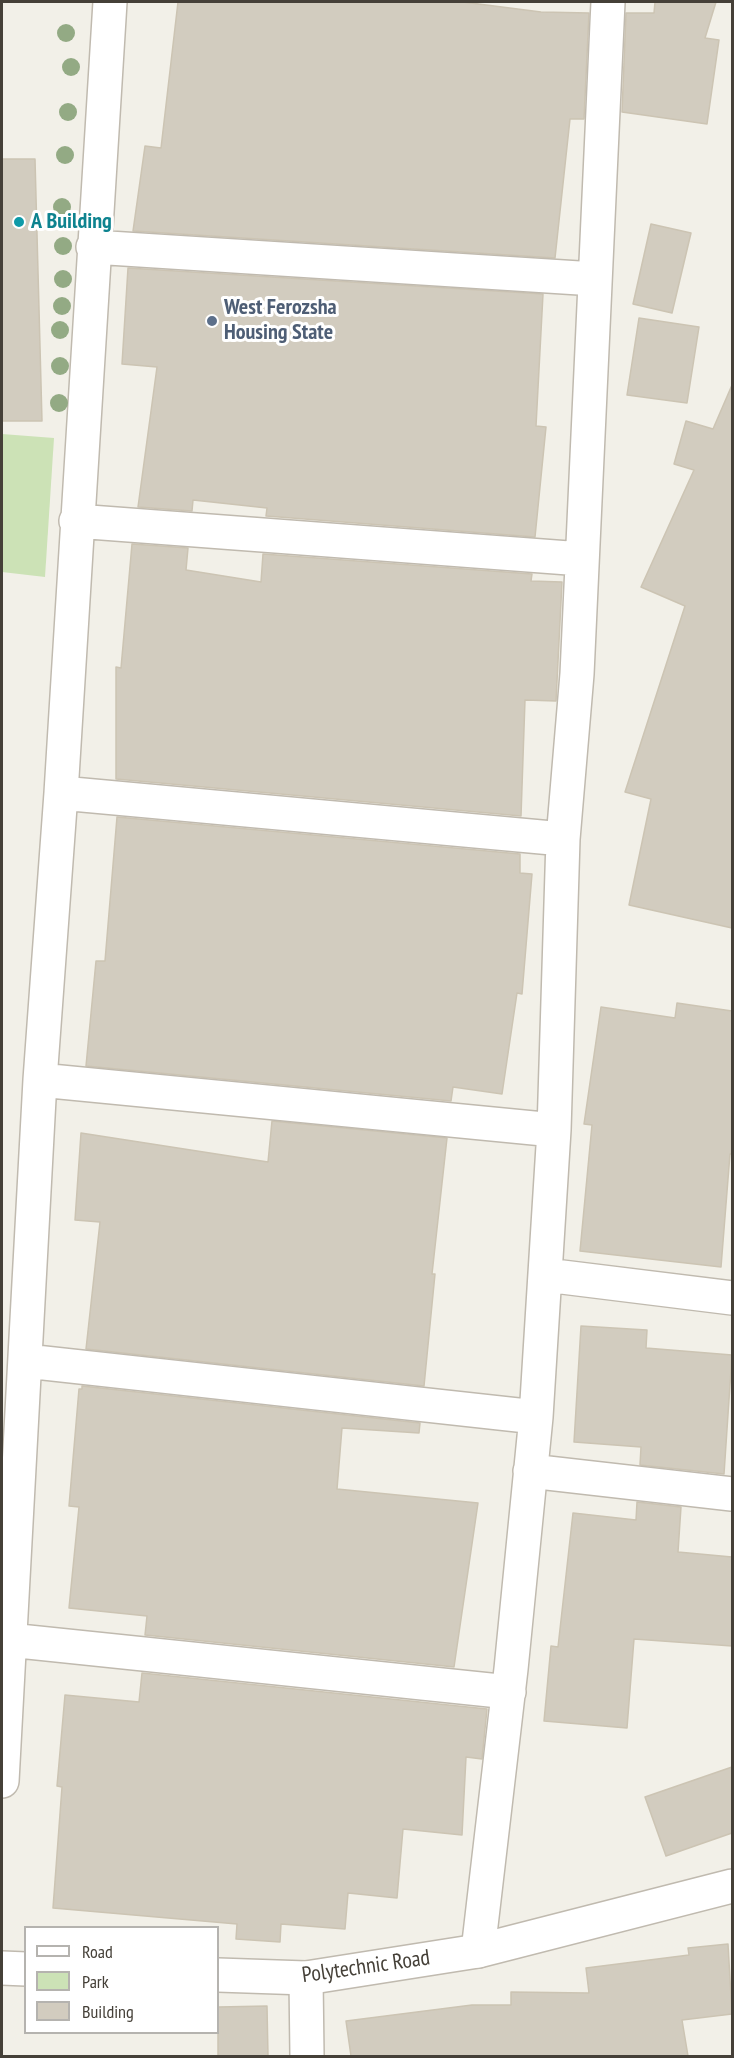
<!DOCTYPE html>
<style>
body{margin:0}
#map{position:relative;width:734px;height:2058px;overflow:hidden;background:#f2f0e8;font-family:"PT Sans Narrow",sans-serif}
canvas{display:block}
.frame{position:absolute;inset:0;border:3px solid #454038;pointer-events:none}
.legend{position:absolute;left:24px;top:1926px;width:195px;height:108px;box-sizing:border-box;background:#fff;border:2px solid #b5b3af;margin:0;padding:8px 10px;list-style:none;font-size:18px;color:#454038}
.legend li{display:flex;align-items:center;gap:12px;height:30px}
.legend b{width:30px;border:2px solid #b5b3af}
</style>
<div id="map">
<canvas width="734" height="2058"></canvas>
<div class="frame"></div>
<ul class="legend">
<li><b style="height:8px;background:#fff"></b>Road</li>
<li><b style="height:16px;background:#cce2b6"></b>Park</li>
<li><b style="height:16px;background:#d2ccbf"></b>Building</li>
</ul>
</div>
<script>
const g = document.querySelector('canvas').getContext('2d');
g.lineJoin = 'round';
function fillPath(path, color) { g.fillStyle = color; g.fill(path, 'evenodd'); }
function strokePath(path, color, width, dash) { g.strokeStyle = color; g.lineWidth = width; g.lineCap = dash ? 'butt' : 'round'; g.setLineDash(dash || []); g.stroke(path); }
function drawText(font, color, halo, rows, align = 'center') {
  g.font = font + ' "PT Sans Narrow",sans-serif'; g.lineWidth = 6; g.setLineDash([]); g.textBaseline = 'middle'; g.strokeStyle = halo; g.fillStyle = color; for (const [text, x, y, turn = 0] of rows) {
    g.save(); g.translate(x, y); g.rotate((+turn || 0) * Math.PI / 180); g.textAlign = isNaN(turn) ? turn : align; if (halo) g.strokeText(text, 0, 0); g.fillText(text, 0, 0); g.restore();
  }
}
const green = new Path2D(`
 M2,434L54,438L45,577L2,572Z`);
const building = new Path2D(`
 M178,2H463L541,12L589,13L584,119H570L555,258L133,231L145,146L161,148Z
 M655,2H716L705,38L719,40L707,124L622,112L626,13H654Z
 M2,159H35L42,421H2Z
 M651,224L691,233L672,313L633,304Z
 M128,268L543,294L536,426L546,427L535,537L266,516L267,508L193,500L192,511L138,507L157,367L122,364Z
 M639,318L699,327L687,403L627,395Z
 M732,385V928L629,905L651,799L625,792L685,606L641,587L694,470L674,464L686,421L713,429Z
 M132,544L188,548L186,570L261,582L263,554L532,574L531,581L562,582L556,701L525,700L521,816L116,779V667L121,668Z
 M117,817L520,854V873L532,874L522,994L517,993L502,1094L453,1087L451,1101L86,1066L96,961H105Z
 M677,1003L732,1011V1154H730L721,1267L580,1251L592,1125L584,1124L601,1007L675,1018Z
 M272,1121L447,1138L432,1274H435L424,1386L86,1349L100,1222L75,1220L81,1133L268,1162Z
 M581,1326L647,1330L646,1348L732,1355L724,1474L640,1465L641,1447L574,1442Z
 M82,1386L420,1423L419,1433L342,1428L337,1489L478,1503L454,1667L145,1635L147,1616L69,1608L79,1507L69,1506L79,1389H82Z
 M637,1502L681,1507L678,1552L732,1557V1646L634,1639L627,1728L544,1721L551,1646L558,1647L573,1513L636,1520Z
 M142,1673L487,1709L482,1759L466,1757L462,1835L403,1829L397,1898L348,1893L345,1929L281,1924L280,1942L236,1939L237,1924L53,1908L62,1787L57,1786L65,1695L139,1702Z
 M732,1767V1833L666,1856L645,1797Z
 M728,1944L732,2014L682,2020L688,2056H351L346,2021L472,2005H511V1992L589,1993L586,1968L689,1955L688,1948Z
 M267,2006L268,2056H218V2007Z`);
const minor = new Path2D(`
 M93,247L595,279
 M76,521L582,559
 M61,793L563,839
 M40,1080L554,1130
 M546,1275L732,1298
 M26,1361L536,1417
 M530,1471L732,1494
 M9,1640L509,1692
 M2,1781L40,1080L61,793L110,2
 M478,1951L511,1669L536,1417L554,1130L563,839L577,674L608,2
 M306,1978L307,2056`);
const tertiary = new Path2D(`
 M2,1968L26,1969
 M218,1975L306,1978L478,1951L732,1886`);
const trees = [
 [66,33],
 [71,67],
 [68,112],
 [65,155],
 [62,207],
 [63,246],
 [63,279],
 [62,306],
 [60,330],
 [60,366],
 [59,403]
];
const markers = [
 [19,222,6,"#0f9aa8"],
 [212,321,6,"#5c6f8a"]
];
const cultureNames = [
 ["A Building",31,222]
];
const serviceNames = [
 ["West Ferozsha",224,308],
 ["Housing State",224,333]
];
const streetNames = [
 ["Polytechnic Road",366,1967,-8]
];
fillPath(green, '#cce2b6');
fillPath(building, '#d2ccbf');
strokePath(building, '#ccc4b3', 1.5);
strokePath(minor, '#c0baaf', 36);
strokePath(tertiary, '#c0baaf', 36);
strokePath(minor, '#fff', 33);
strokePath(tertiary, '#fff', 33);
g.fillStyle = '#93aa84';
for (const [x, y] of trees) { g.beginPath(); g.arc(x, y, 9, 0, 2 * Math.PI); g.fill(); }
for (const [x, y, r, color] of markers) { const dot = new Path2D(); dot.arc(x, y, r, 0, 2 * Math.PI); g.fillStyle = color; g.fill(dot); strokePath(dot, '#fff', 2); }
drawText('bold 22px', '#0d838f', '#fff', cultureNames, 'left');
drawText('bold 22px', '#4e5e75', '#fff', serviceNames, 'left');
drawText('22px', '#454038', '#fff', streetNames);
</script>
